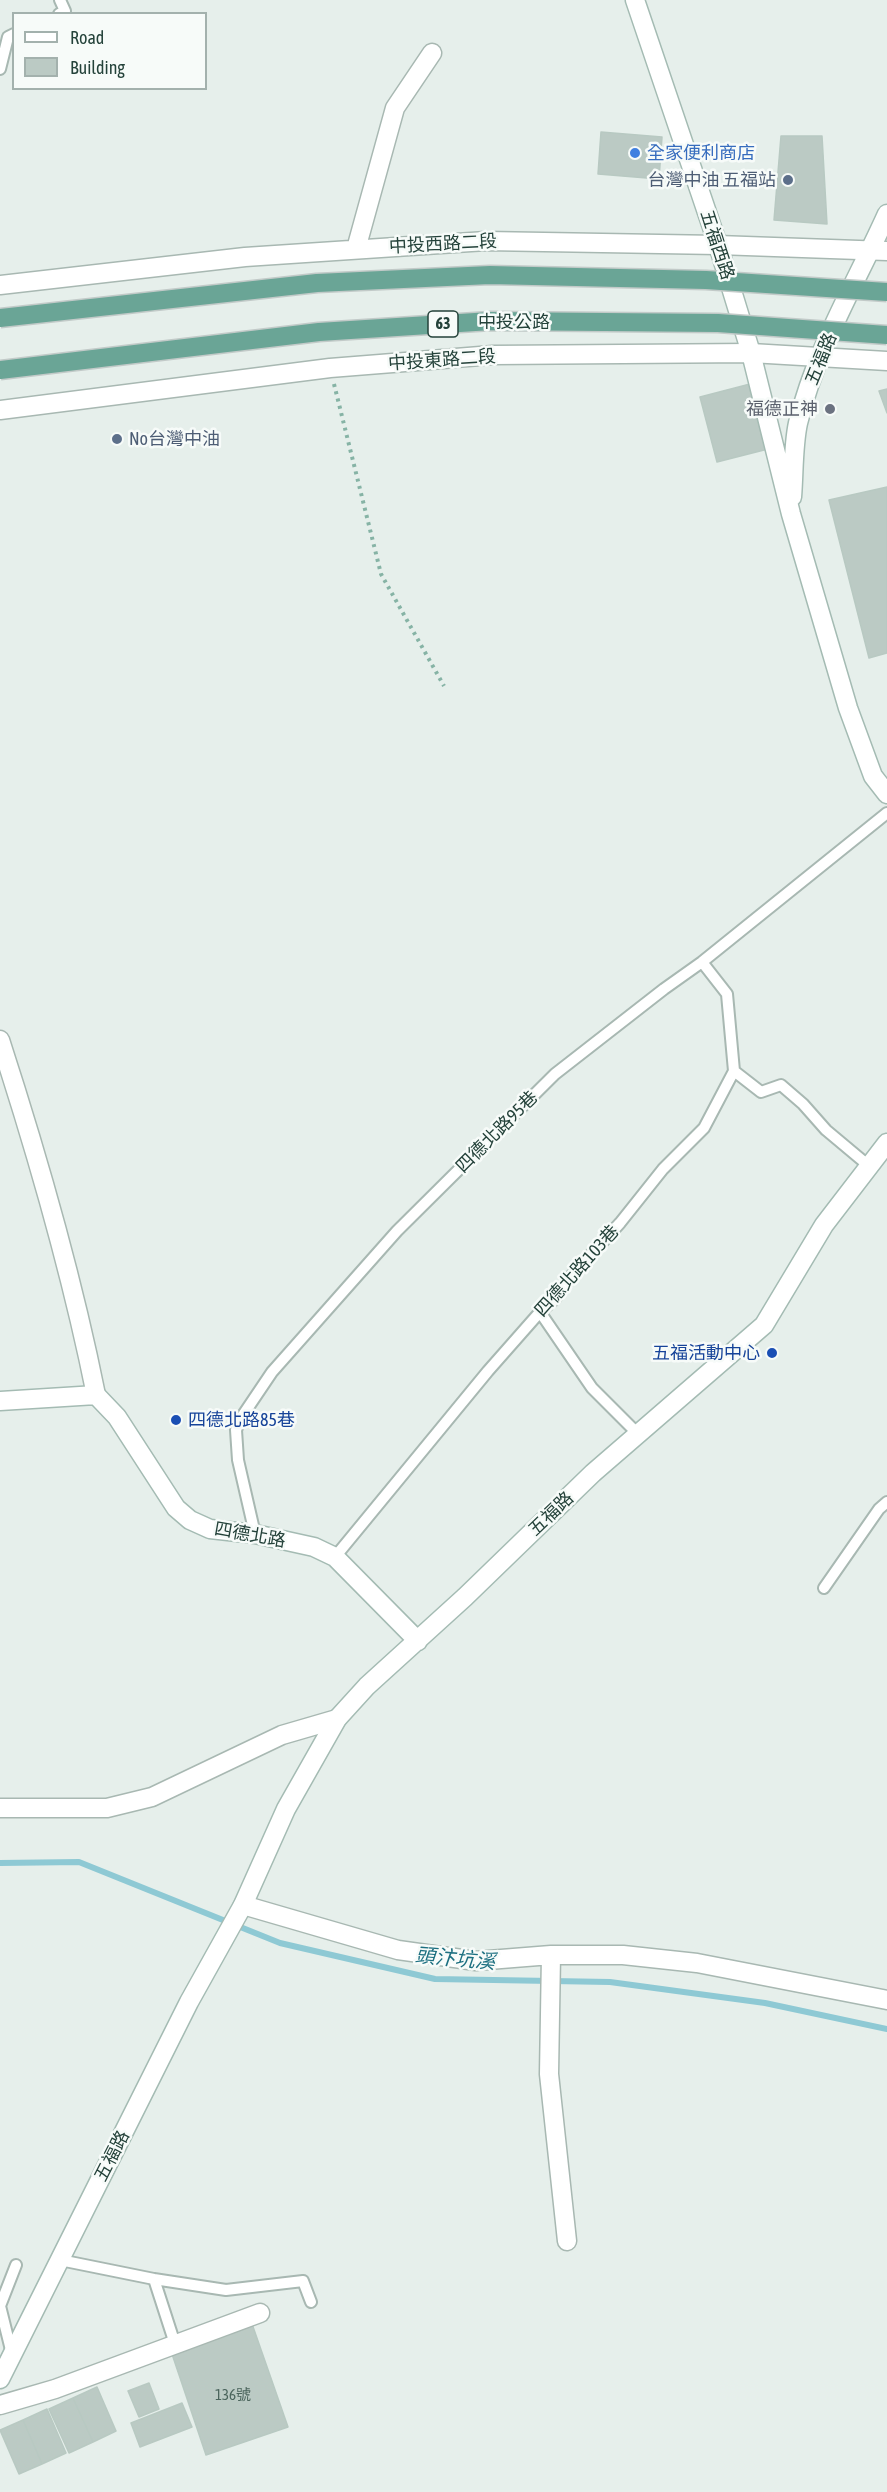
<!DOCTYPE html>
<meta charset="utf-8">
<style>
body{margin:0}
#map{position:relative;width:887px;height:2492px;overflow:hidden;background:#e6efeb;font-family:"Asap Condensed",sans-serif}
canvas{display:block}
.legend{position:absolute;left:12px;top:12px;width:195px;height:78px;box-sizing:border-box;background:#f7fbf9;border:2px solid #a3b1ad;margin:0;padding:8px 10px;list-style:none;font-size:18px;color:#24423a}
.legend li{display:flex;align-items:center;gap:12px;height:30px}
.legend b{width:30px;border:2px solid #a3b1ad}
</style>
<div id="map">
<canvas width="887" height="2492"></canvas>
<ul class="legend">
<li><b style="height:8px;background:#fff"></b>Road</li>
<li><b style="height:16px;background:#bbcac4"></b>Building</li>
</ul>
</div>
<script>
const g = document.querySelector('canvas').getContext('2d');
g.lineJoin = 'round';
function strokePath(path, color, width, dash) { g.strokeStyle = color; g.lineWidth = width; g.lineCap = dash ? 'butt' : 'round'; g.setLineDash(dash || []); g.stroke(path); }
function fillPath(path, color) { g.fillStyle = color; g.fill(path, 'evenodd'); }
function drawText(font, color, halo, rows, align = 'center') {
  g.font = font + ' "Asap Condensed","Noto Sans TC",sans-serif'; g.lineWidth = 5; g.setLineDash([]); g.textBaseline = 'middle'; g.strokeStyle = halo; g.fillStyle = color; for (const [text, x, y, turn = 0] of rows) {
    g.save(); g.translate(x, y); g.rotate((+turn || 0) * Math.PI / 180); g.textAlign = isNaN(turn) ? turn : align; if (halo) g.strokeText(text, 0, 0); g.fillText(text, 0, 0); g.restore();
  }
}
const stream = new Path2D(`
 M0,1863L79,1862L280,1943L435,1979L610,1982L765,2003L887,2029`);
const building = new Path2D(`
 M601,132L662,137L659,179L598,174Z
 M781,136H822L827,224L774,220Z
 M750,384L768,449L717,462L700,397Z
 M887,389V413L879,391Z
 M887,487V653L869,658L829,500Z
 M251,2321L288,2427L206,2455L170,2348Z
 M149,2383L159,2409L139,2417L128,2391Z
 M97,2387L116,2431L93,2442L73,2398Z
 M73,2398L93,2442L69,2453L49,2409Z
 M182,2403L192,2427L140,2447L131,2423Z
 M47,2409L66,2453L42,2464L23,2420Z
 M23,2420L42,2464L19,2474L0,2430Z`);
const path = new Path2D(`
 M334,384L381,574L444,686`);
const lane = new Path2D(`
 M59,14L65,11L60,0
 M0,69L8,37L14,34
 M734,1071L761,1092L781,1085L803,1104L826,1130L869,1166
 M540,1312L592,1388L637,1433
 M255,1534L238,1460L236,1430L241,1418L272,1372L397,1231L555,1074L664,989L702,962L887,813
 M335,1557L488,1371L540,1312L555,1299L572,1275L620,1223L663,1169L704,1128L734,1071L727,994L702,962
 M824,1588L879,1509L887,1502
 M60,2260L154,2279L175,2344
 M154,2279L226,2290L303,2281L311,2302
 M0,2306L12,2354
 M0,2306L16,2265`);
const street = new Path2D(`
 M356,249L395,108L432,53
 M0,285L245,257L486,241L718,245L887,251
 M0,410L330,368L493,355L751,353L887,361
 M0,1040C38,1157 72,1275 96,1395
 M0,1808H107L152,1797L282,1735L337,1719
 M243,1905L398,1950L476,1961L551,1955H623L697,1963L887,2000
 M551,1955L549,2074L567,2241
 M0,2405L55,2389L260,2313`);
const secondary = new Path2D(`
 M635,0L718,245L751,353L791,514L848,708L873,776L887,794
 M792,497C794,473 793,446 798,423C816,349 856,283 887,214
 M0,1401L96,1395L117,1417L176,1508L190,1520L210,1529L255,1534L314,1547L335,1557L418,1641
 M0,2379L189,2002L243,1905L286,1809L337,1719L367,1686L465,1597L593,1473L764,1325L824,1225L887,1143`);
const primaryBridge = new Path2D(`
 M0,318L317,283L490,275L706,280L887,292
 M0,370L319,332L491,321L718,323L887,335`);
const markers = [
 [635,153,6,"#3f7fe0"],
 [788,180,6,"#5c6f8a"],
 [830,409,6,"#6b7280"],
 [117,439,6,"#5c6f8a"],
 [772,1353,6,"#1a4fb4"],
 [176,1420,6,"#1a4fb4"]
];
const numberNames = [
 ["136號",233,2395]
];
const shields = [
 [443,324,30]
];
const shieldNames = [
 ["63",443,324]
];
const shopNames = [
 ["全家便利商店",647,153]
];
const serviceNames = [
 ["台灣中油 五福站",776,180],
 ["No台灣中油",129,439,"left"]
];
const streetNames = [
 ["中投西路二段",443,244,-3],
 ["五福西路",717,245,72],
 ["中投公路",514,322],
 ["五福路",821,359,-68],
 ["中投東路二段",442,360,-4],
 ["四德北路95巷",497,1132,-45],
 ["四德北路103巷",577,1271,-48],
 ["五福路",551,1514,-44],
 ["四德北路",250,1535,10],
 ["五福路",112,2156,-63]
];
const worshipNames = [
 ["福德正神",818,409]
];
const transitNames = [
 ["五福活動中心",760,1353],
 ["四德北路85巷",188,1420,"left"]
];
const waterNames = [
 ["頭汴坑溪",455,1959,5]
];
strokePath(stream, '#8ec9d4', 6);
fillPath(building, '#bbcac4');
strokePath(building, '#b8c9c2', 1.5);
strokePath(lane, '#a8b8b2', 14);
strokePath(street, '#a8b8b2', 21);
strokePath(secondary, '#a4bbb3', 21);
strokePath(path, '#86b3a5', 4, [3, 4.5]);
strokePath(lane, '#fff', 10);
strokePath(street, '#fff', 18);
strokePath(secondary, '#fff', 18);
strokePath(primaryBridge, '#c2cac8', 21, []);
strokePath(primaryBridge, '#6aa596', 18);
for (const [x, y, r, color] of markers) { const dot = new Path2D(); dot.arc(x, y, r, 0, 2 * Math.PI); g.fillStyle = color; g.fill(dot); strokePath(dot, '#f7fbf9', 2); }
drawText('15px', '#4a645c', null, numberNames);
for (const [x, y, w] of shields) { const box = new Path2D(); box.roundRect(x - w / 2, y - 13, w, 26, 4.5); g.fillStyle = '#f7fbf9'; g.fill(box); strokePath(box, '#24423a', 1.5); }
drawText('bold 16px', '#24423a', null, shieldNames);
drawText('18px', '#366cbe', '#f7fbf9', shopNames, 'left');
drawText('18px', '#4e5e75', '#f7fbf9', serviceNames, 'right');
drawText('18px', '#24423a', '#f7fbf9', streetNames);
drawText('18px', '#5b616d', '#f7fbf9', worshipNames, 'right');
drawText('18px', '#164399', '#f7fbf9', transitNames, 'right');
drawText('italic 20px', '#1c6f80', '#f7fbf9', waterNames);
</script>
